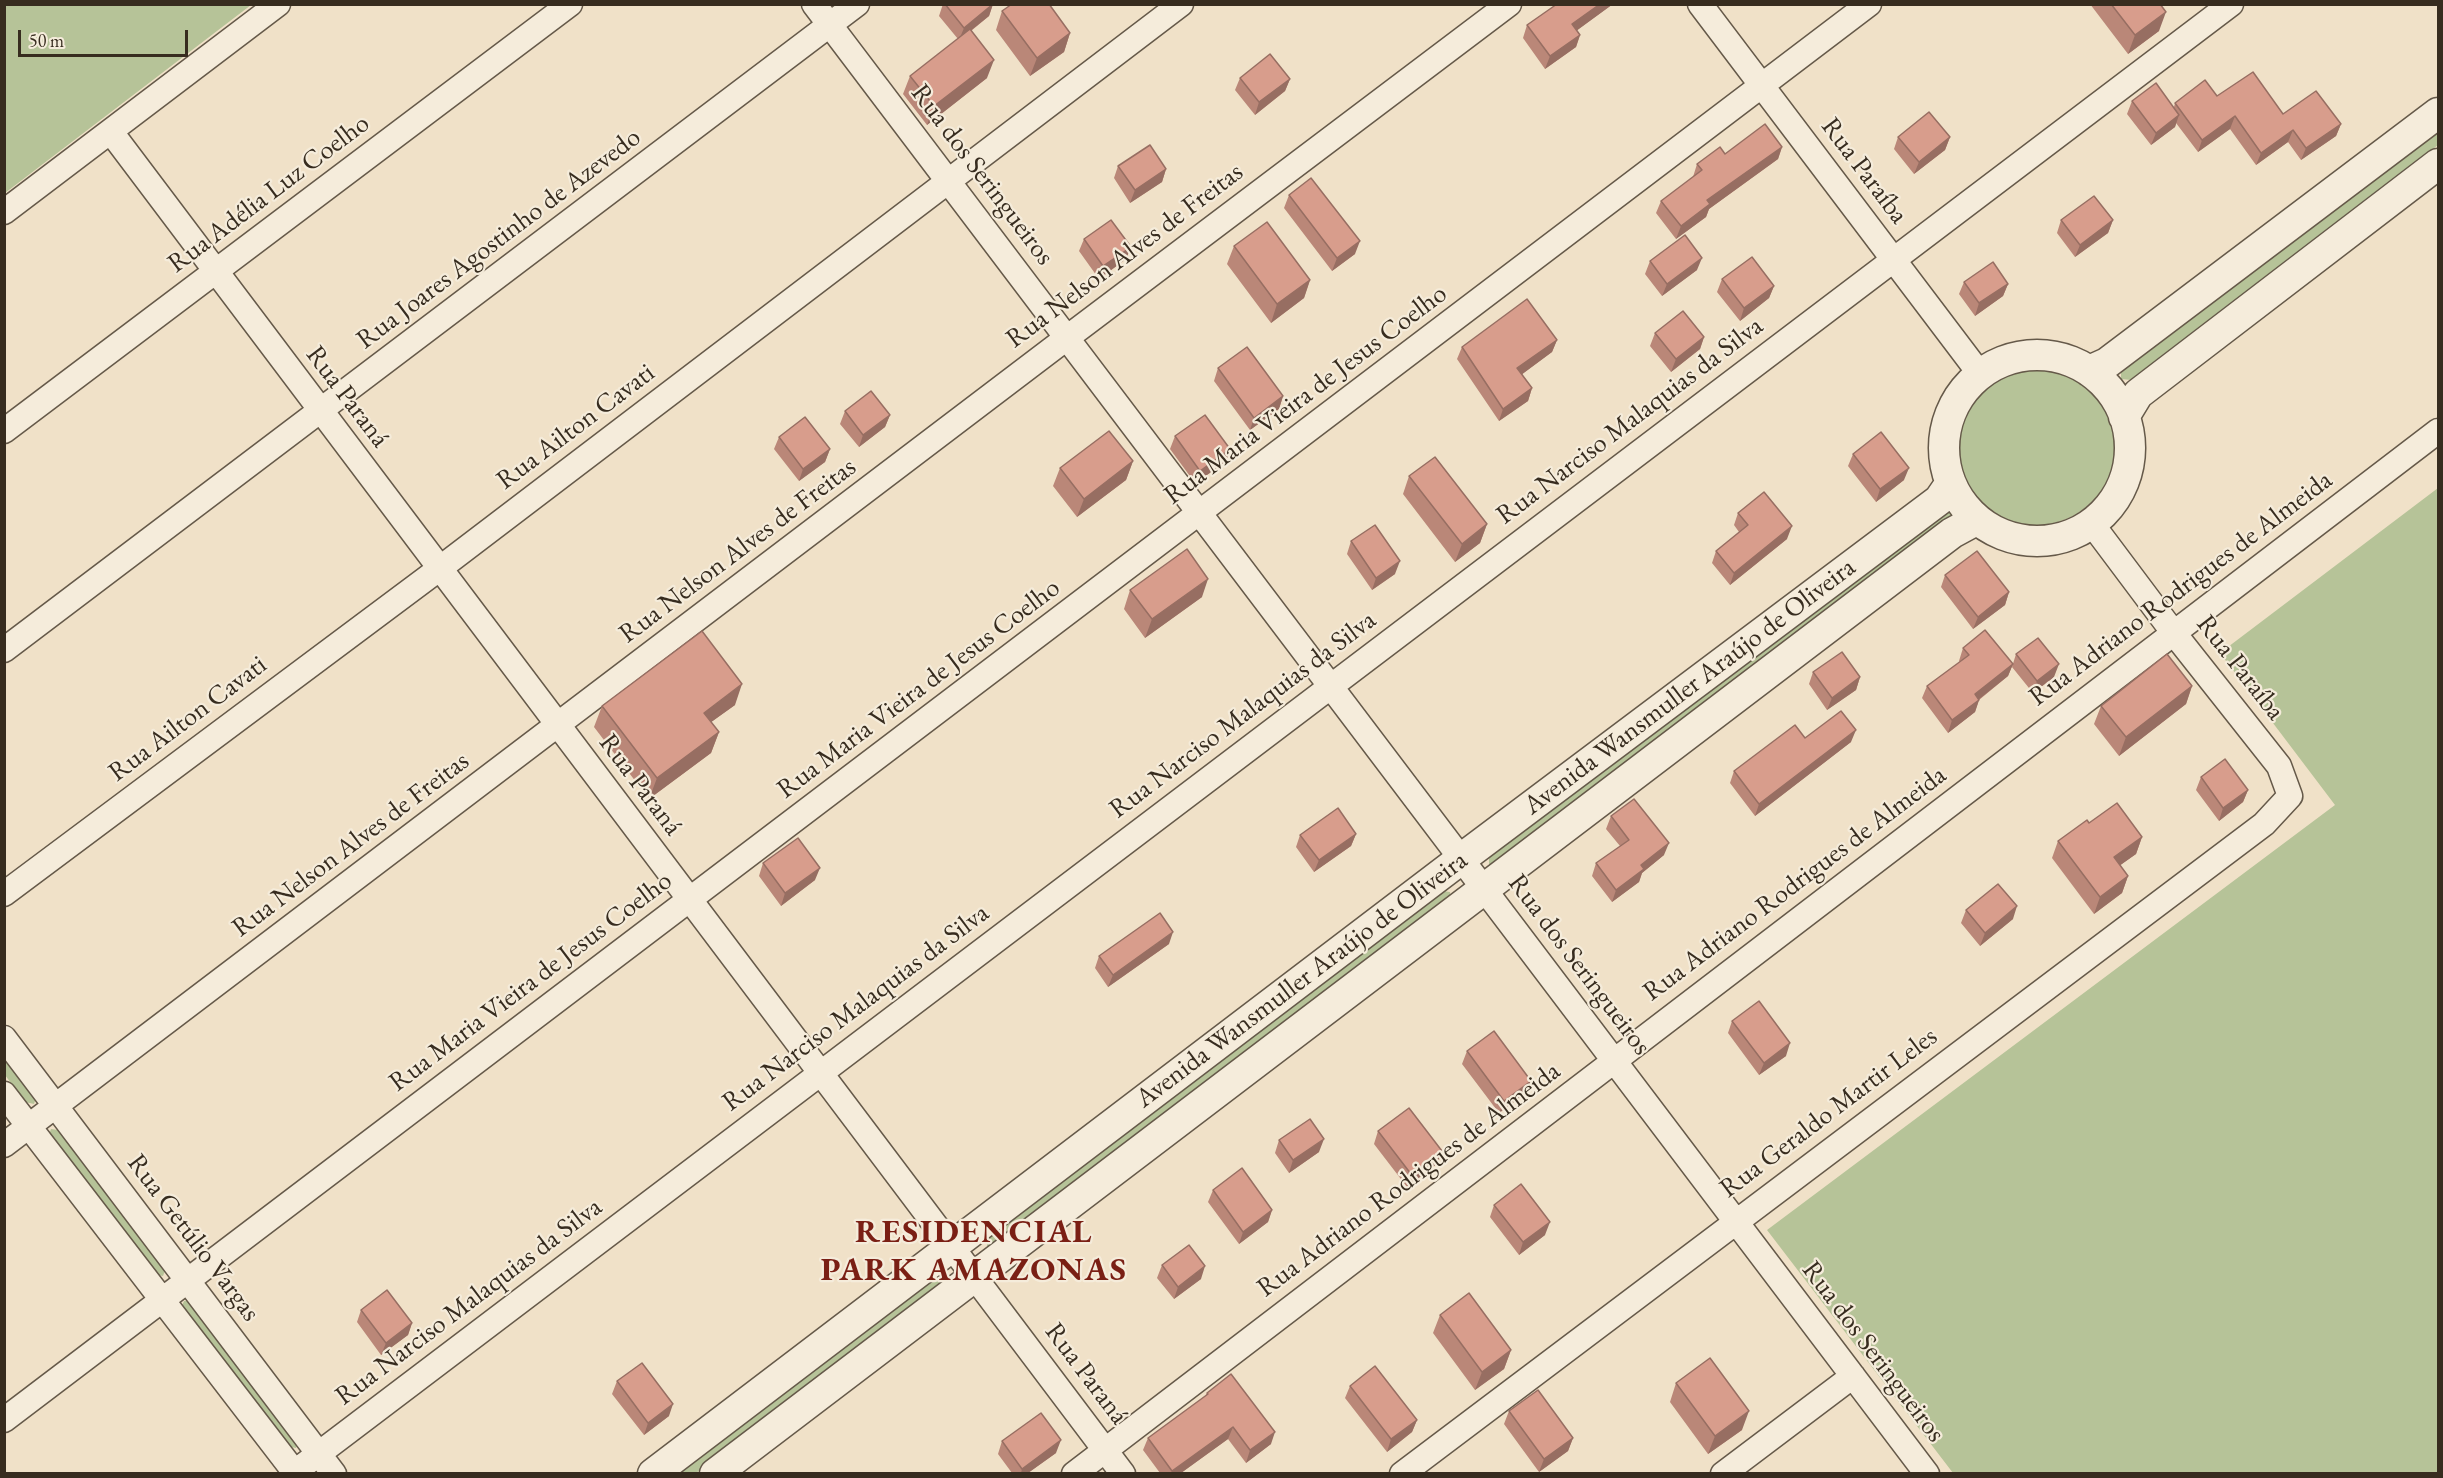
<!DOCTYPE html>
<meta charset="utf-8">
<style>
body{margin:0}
#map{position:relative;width:2443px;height:1478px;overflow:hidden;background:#f0e1c8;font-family:"EB Garamond",serif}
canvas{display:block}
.frame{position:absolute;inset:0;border:6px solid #372c1f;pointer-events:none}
.scale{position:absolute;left:18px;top:30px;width:170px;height:27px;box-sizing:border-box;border:3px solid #372c1f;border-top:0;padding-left:8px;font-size:18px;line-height:21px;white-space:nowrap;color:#372c1f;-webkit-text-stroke:4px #f5ecdb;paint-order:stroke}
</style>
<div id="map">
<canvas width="2443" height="1478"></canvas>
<div class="frame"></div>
<div class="scale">50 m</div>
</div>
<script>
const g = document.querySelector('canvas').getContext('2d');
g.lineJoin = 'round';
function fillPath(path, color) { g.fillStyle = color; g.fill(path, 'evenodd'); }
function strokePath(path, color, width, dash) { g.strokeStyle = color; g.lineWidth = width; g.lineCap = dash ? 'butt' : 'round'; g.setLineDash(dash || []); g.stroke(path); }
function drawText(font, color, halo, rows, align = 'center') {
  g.font = font + ' "EB Garamond",serif'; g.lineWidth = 4.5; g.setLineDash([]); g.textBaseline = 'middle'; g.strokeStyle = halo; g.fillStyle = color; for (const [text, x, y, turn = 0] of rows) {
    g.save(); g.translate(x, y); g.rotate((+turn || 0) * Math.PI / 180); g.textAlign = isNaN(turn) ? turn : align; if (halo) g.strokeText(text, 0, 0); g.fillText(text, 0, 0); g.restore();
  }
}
const green = new Path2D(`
 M5,4H251V5L5,193Z
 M2438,129V145L2131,380L2121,379V369Z
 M1957 446a79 79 0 1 1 158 0a79 79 0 1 1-158 0Z
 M2438,488V1473H1953L1767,1230L2335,805L2220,653Z
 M1945,510L1952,511L1953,519L1498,866H1489V856Z
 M1443,891L1450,892L1451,900L996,1247L987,1246V1237Z
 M5,1053L37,1095L34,1104L25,1102L5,1075Z
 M51,1129L58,1130L166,1268L163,1276L153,1274L48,1137Z
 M934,1277L942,1278V1285L696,1473L674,1474Z
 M184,1301H191L299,1439L296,1448L286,1446L181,1308Z`);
const minor = new Path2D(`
 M814,4L1927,1474
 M1700,4L1980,374
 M111,132L1123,1474
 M4,212L278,4
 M4,431L570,4
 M4,650L857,4
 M4,894L439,569L1181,4
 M4,1038L334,1474
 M4,1094L296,1474
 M4,1145L1068,337L1509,4
 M4,1420L1869,4
 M292,1474L2231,4
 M1074,1474L2438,431
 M1402,1474L2264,824L2290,796L2279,766L2173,632L2092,524
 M1723,1474L1853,1376`);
const tertiary = new Path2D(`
 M1944 448a93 93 0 1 1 186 0a93 93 0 1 1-186 0Z
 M2089,371L2107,363L2438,113
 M2124,417L2138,394L2438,164
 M653,1474L1461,859L1939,500L1950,484
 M715,1474L1952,533L1976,520`);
const wall = new Path2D(`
 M943,4H993L989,16L971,31L987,78L927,125L903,94L910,76L958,39L939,16Z
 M1557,4H1613L1577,30L1580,35L1576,47L1545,69L1523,38L1527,25Z
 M2090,4H2160L2159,31L2128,54Z
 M1002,11L1070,33L1064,52L1030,76L996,30Z
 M1240,78L1290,79L1285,91L1255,115L1235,90Z
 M2217,96L2283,114L2341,124L2336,136L2301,160L2288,142L2256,165L2230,129L2198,152L2176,123L2175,127L2151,145L2127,114L2132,101L2174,107L2175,103Z
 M1898,137H1950L1945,150L1914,174L1894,149Z
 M1782,147L1778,159L1709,209L1706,217L1676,239L1656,213L1661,201L1693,177L1697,164L1725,154Z
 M1118,166L1166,169L1162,182L1130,203L1114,178Z
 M1289,195L1355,254L1332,271L1284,208Z
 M2061,220H2113L2108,233L2075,257L2057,233Z
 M1084,239L1131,247L1126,259L1099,279L1079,251Z
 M1234,246L1310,280L1304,298L1271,323L1227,264Z
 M1650,261L1697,270L1662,296L1645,274Z
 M1722,279L1774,286L1769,298L1740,321L1717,292Z
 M1964,282L2008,284L2003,296L1975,316L1959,294Z
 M1655,333L1704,337L1700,349L1671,372L1650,346Z
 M1557,340L1552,352L1522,374L1532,388L1528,401L1499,421L1457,359L1462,347Z
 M1218,368L1283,396L1279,409L1250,430L1214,381Z
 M845,411L890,415L885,427L859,447L840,424Z
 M1175,436L1226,462L1195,483L1170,449Z
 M779,437L830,449L825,462L799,481L774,449Z
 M1853,454L1904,480L1876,502L1848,466Z
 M1133,461L1126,480L1077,517L1053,486L1060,468Z
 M1409,476L1487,524L1480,543L1455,562L1403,494Z
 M1738,513L1787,539L1730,585L1712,563L1716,551L1739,532L1734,525Z
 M1351,541L1395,574L1372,590L1347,554Z
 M1945,575L2009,592L2005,605L1973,629L1941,587Z
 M1130,590L1202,597L1145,638L1124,609Z
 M1963,648L2013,664L2008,676L1979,700L1975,712L1948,733L1922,698L1927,686L1960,662L1959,661Z
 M2016,654L2054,677L2033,693L2012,667Z
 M1813,672L1860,677L1856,690L1827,710L1809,684Z
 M2192,686L2186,704L2119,756L2094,724L2101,706Z
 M735,705L711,722L719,732L711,753L649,799L594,727L602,706Z
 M1805,738L1851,742L1755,816L1730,783L1734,771Z
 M2201,777L2248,790L2243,802L2219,821L2196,790Z
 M1611,816L1664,855L1642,873L1639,882L1612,902L1592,876L1596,863L1620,846L1606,829Z
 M2089,823L2142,837L2136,854L2120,865L2128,876L2122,893L2094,914L2052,858L2058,841Z
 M1356,834L1351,846L1314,872L1296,847L1300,835Z
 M763,863L815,880L781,906L759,876Z
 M1966,910L2013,919L1980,946L1961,923Z
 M1169,944L1108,987L1095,968L1099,956Z
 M1732,1021L1786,1056L1759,1075L1728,1033Z
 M1467,1051L1526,1093L1499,1113L1462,1064Z
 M1378,1131L1438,1163L1407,1187L1374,1144Z
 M1279,1140L1319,1152L1289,1173L1275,1153Z
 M1213,1190L1272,1210L1268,1222L1239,1244L1208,1202Z
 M1494,1205L1545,1235L1519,1255L1490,1217Z
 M1162,1265L1201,1279L1174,1299L1157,1278Z
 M361,1310L412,1323L408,1335L381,1355L357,1322Z
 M1440,1315L1511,1350L1504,1369L1475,1390L1433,1333Z
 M617,1381L669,1416L644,1435L612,1394Z
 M1676,1383L1742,1430L1708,1454L1670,1402Z
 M1350,1386L1417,1420L1412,1432L1387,1452L1345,1398Z
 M1207,1393L1271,1444L1246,1463L1228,1439L1181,1473H1160L1143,1450L1148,1438L1205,1396Z
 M1509,1411L1573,1438L1568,1451L1539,1472L1504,1424Z
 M1002,1441L1056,1453L1028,1473H1012L998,1454Z`);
const shadedWall = new Path2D(`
 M993,4L989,16L959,40L964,28Z
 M1600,4H1613L1568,37L1572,24Z
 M2166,12L2159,31L2128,54L2135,35Z
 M1070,33L1064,52L1030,76L1037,58Z
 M1580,35L1576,47L1545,69L1550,56Z
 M994,60L987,78L927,125L934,106Z
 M1290,79L1285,91L1255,115L1259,102Z
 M2179,115L2175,127L2151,145L2156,133Z
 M2235,116L2230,129L2198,152L2202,140Z
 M2341,124L2336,136L2301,160L2306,148Z
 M2293,130L2288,142L2256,165L2261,153Z
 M1950,137L1945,150L1914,174L1919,162Z
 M1782,147L1778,159L1709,209L1706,217L1676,239L1681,226L1707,200Z
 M1166,169L1162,182L1130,203L1135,190Z
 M2113,220L2108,233L2075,257L2080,245Z
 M1360,241L1355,254L1332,271L1337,258Z
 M1131,247L1126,259L1099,279L1103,266Z
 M1702,258L1697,270L1662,296L1667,284Z
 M1310,280L1304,298L1271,323L1277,304Z
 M2008,284L2003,296L1975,316L1979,303Z
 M1774,286L1769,298L1740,321L1744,308Z
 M1704,337L1700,349L1671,372L1676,359Z
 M1557,340L1552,352L1513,381L1517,368Z
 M1532,388L1528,401L1499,421L1503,409Z
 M1283,396L1279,409L1250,430L1254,418Z
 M890,415L885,427L859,447L863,435Z
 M830,449L825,462L799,481L803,469Z
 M1230,449L1226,462L1195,483L1200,471Z
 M1133,461L1126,480L1077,517L1084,499Z
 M1909,468L1904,480L1876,502L1880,489Z
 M1487,524L1480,543L1455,562L1462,544Z
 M1792,526L1787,539L1730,585L1734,573Z
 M1400,561L1395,574L1372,590L1376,578Z
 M1208,579L1202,597L1145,638L1152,619Z
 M2009,592L2005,605L1973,629L1978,617Z
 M2013,664L2008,676L1973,704L1979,700L1975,712L1948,733L1952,720L1975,694Z
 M2059,664L2054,677L2033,693L2037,681Z
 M1860,677L1856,690L1827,710L1832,698Z
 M742,684L735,705L696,733L704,713Z
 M2192,686L2186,704L2119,756L2126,737Z
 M1856,730L1851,742L1755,816L1759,804Z
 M719,732L711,753L649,799L657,778Z
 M2248,790L2243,802L2219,821L2223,808Z
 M1356,834L1351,846L1314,872L1319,860Z
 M2142,837L2136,854L2108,874L2114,857Z
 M1669,843L1664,855L1642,873L1639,882L1612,902L1616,890L1641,865Z
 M820,868L815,880L781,906L785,893Z
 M2128,876L2122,893L2094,914L2100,897Z
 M2017,906L2013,919L1980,946L1985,933Z
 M1173,932L1169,944L1108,987L1113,975Z
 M1790,1043L1786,1056L1759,1075L1764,1063Z
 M1531,1081L1526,1093L1499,1113L1504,1101Z
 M1324,1139L1319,1152L1289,1173L1293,1160Z
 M1442,1151L1438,1163L1407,1187L1411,1174Z
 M1272,1210L1268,1222L1239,1244L1243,1232Z
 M1550,1222L1545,1235L1519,1255L1523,1242Z
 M1205,1266L1201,1279L1174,1299L1178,1287Z
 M412,1323L408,1335L381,1355L386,1343Z
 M1511,1350L1504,1369L1475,1390L1482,1372Z
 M673,1404L669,1416L644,1435L648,1423Z
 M1749,1411L1742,1430L1708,1454L1715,1436Z
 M1417,1420L1412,1432L1387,1452L1391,1439Z
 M1233,1427L1228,1439L1181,1473H1171L1172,1471Z
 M1275,1432L1271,1444L1246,1463L1250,1450Z
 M1573,1438L1568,1451L1539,1472L1544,1459Z
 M1061,1440L1056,1453L1028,1473H1021L1022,1469Z`);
const building = new Path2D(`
 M945,4H993L964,28Z
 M1012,4H1049L1070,33L1037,58L1002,11Z
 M1557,4H1600L1572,24L1580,35L1550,56L1527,25Z
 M2111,4H2160L2166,12L2135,35Z
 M970,29L994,60L934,106L910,76Z
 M1270,54L1290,79L1259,102L1240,78Z
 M2253,72L2283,114L2316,91L2341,124L2306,148L2293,130L2261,153L2235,116L2202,140L2175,103L2205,80L2217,96Z
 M2156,83L2179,115L2156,133L2132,101Z
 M1929,112L1950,137L1919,162L1898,137Z
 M1765,124L1782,147L1707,200L1710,204L1681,226L1661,201L1702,170L1697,164L1720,147L1725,154Z
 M1150,145L1166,169L1135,190L1118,166Z
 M1311,178L1360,241L1337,258L1289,195Z
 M2094,196L2113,220L2080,245L2061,220Z
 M1111,220L1131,247L1103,266L1084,239Z
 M1267,222L1310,280L1277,304L1234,246Z
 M1685,235L1702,258L1667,284L1650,261Z
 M1752,257L1774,286L1744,308L1722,279Z
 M1993,262L2008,284L1979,303L1964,282Z
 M1527,299L1557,340L1517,368L1532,388L1503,409L1462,347Z
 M1683,311L1704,337L1676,359L1655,333Z
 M1247,347L1283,396L1254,418L1218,368Z
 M871,391L890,415L863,435L845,411Z
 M1205,415L1230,449L1200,471L1175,436Z
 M805,417L830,449L803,469L779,437Z
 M1109,431L1133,461L1084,499L1060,468Z
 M1881,432L1909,468L1880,489L1853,454Z
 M1435,457L1487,524L1462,544L1409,476Z
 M1764,492L1792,526L1734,573L1716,551L1748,525L1738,513Z
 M1375,525L1400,561L1376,578L1351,541Z
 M1187,549L1208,579L1152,619L1130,590Z
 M1977,551L2009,592L1978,617L1945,575Z
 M1985,630L2013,664L1975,694L1979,700L1952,720L1927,686L1969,655L1963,648Z
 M702,631L742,684L704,713L719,732L657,778L602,706Z
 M2038,638L2059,664L2037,681L2016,654Z
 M1842,652L1860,677L1832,698L1813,672Z
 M2167,654L2192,686L2126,737L2101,706Z
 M1841,711L1856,730L1759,804L1734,771L1795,725L1805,738Z
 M2225,759L2248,790L2223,808L2201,777Z
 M1634,799L1669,843L1641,865L1644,869L1616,890L1596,863L1629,840L1611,816Z
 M2117,803L2142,837L2114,857L2128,876L2100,897L2058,841L2087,820L2089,823Z
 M1338,808L1356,834L1319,860L1300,835Z
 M798,838L820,868L785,893L763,863Z
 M1998,884L2017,906L1985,933L1966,910Z
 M1160,913L1173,932L1113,975L1099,956Z
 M1759,1001L1790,1043L1764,1063L1732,1021Z
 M1494,1031L1531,1081L1504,1101L1467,1051Z
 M1409,1108L1442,1151L1411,1174L1378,1131Z
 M1310,1119L1324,1139L1293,1160L1279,1140Z
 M1242,1168L1272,1210L1243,1232L1213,1190Z
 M1521,1184L1550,1222L1523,1242L1494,1205Z
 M1189,1245L1205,1266L1178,1287L1162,1265Z
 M387,1290L412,1323L386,1343L361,1310Z
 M1469,1293L1511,1350L1482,1372L1440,1315Z
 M1710,1358L1749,1411L1715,1436L1676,1383Z
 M642,1363L673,1404L648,1423L617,1381Z
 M1375,1366L1417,1420L1391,1439L1350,1386Z
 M1231,1374L1275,1432L1250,1450L1233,1427L1172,1471L1148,1438L1208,1394L1207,1393Z
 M1538,1390L1573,1438L1544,1459L1509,1411Z
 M1041,1413L1061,1440L1022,1469L1002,1441Z`);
const streetNames = [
 ["Rua Paraíba",1864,171,53],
 ["Rua dos Seringueiros",982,175,53],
 ["Rua Adélia Luz Coelho",269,194,-37],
 ["Rua Joares Agostinho de Azevedo",499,239,-37],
 ["Rua Nelson Alves de Freitas",1125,256,-37],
 ["Rua Maria Vieira de Jesus Coelho",1306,395,-37],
 ["Rua Paraná",347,397,53],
 ["Rua Narciso Malaquias da Silva",1630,421,-37],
 ["Rua Ailton Cavati",576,427,-37],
 ["Rua Nelson Alves de Freitas",738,551,-37],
 ["Rua Adriano Rodrigues de Almeida",2181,589,-37],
 ["Rua Paraíba",2240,668,52],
 ["Avenida Wansmuller Araújo de Oliveira",1690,687,-37],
 ["Rua Maria Vieira de Jesus Coelho",919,689,-37],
 ["Rua Narciso Malaquias da Silva",1243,715,-37],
 ["Rua Ailton Cavati",188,719,-37],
 ["Rua Paraná",640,785,53],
 ["Rua Nelson Alves de Freitas",351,845,-37],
 ["Rua Adriano Rodrigues de Almeida",1795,884,-37],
 ["Rua dos Seringueiros",1579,965,53],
 ["Avenida Wansmuller Araújo de Oliveira",1302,980,-37],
 ["Rua Maria Vieira de Jesus Coelho",531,982,-37],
 ["Rua Narciso Malaquias da Silva",856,1008,-37],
 ["Rua Geraldo Martir Leles",1829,1113,-37],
 ["Rua Adriano Rodrigues de Almeida",1409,1180,-37],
 ["Rua Getúlio Vargas",193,1238,53],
 ["Rua Narciso Malaquias da Silva",469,1302,-37],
 ["Rua dos Seringueiros",1873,1352,53],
 ["Rua Paraná",1086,1374,53]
];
const districtNames = [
 ["RESIDENCIAL",974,1233],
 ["PARK AMAZONAS",974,1271]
];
fillPath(green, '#b6c398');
strokePath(minor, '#655949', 27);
strokePath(tertiary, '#655949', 33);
strokePath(minor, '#f5ecdb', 24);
strokePath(tertiary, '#f5ecdb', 30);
fillPath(wall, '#ba8778');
fillPath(shadedWall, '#976e62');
fillPath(building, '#d89d8c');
strokePath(building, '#976e62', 1.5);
drawText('27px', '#372c1f', '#f5ecdb', streetNames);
g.letterSpacing = '1.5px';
drawText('bold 33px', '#7a1f14', '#f5ecdb', districtNames);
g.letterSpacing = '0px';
</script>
